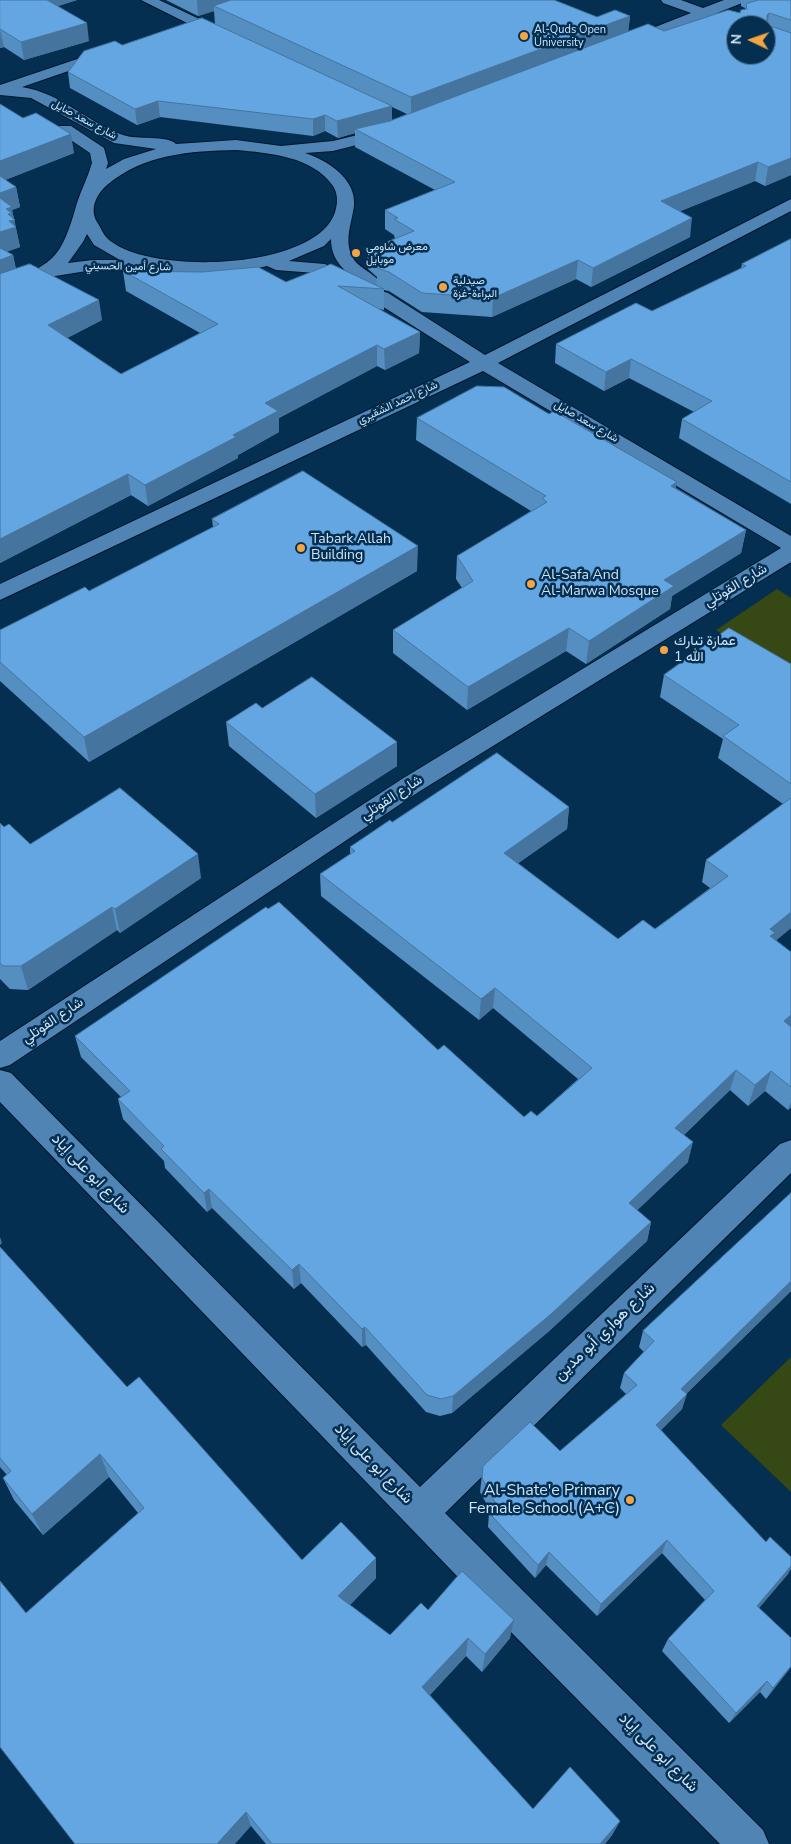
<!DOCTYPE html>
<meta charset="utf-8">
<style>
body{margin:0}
#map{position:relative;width:791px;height:1844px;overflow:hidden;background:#042f50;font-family:"Nunito Sans",sans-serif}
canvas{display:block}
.north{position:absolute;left:726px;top:15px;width:50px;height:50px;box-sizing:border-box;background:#042f50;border:1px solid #557794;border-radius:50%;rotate:273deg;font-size:14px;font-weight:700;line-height:20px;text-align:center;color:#cee4f9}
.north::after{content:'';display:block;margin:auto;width:18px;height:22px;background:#f4a443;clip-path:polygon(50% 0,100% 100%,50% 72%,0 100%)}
</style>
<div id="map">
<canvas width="791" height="1844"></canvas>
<div class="north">N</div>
</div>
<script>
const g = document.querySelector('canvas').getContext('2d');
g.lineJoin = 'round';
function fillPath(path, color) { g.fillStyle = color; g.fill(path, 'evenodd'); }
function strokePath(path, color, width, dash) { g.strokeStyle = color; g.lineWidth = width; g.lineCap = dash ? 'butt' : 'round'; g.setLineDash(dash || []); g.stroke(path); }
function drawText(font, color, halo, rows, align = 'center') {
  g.font = font + ' "Nunito Sans",Vazirmatn,sans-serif'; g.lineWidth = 5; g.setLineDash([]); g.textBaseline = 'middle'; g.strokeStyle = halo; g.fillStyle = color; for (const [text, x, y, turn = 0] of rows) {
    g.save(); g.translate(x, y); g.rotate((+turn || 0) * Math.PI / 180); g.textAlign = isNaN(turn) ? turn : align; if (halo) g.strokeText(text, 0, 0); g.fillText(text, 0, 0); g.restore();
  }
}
const green = new Path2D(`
 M777,589L791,598V677L716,630Z
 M791,1357V1492L721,1425Z`);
const minor = new Path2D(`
 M141,0H159L231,34L233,37L231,40H221Z
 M661,0H681L703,8L724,0H744L742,3L717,13L741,22L743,25H736V29L704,18L632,46H622L620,43L622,40L691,13L663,3Z
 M110,48L115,49L117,52L115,55L22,87C61,93 88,123 123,135C136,140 168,135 176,144L236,140L281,146L333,141L390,127L396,129L398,132L396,135L333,151L305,153C327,160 357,179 354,206C352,222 344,240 352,256C357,268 373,272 380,282L377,286H366L388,293L485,355L791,199V211L498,363L791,536V562L420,791L10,1065L0,1068V1041L402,779L781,548L483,371L0,600V584L470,362L374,301L355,295L315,273L276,270L267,266C227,275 185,277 144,267L136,271L93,270L49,277L0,295V284C55,264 61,259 77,203C81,190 88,177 92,163L90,153L59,132L57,129L59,126H71L104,148L108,163L106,169L124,159L156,149L114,143L31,98L0,95V85ZM236,150C269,153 312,156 333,186C337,192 338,201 336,208C325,270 147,277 107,238C103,234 100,226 97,222C89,208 97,194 107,185C144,154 190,151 236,150ZM87,234L94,245L120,260H93L68,263L83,242ZM331,239C331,262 346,272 363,285L325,264L289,261L324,246Z
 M0,1070L11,1073L420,1487L780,1144L791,1140V1173L445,1513L763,1830L769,1844H720L509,1630L0,1102Z`);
const wall = new Path2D(`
 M0,0H77L58,6L89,41L24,60L4,47L0,48Z
 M166,0H554L597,17L630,16L628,32L664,31L740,13L745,9V8L741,6V0H791V175L765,186L755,181L680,211L690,237L591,287L576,279L492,317L422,312L389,291L384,290V310L379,309L420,332L419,353L385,370L377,366L279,418V432L238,455V458L148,506L131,495L0,563V104L74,153L5,180L16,187L20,207L12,210L20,247L6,252L13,255L16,269L102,320L67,338L121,374L200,333L126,291L123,271L286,282L377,286V277L368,269L367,250L395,239L394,235L385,229V210L435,190L355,147V133L338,138L325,131L313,136L160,117L137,125L70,88L68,72L122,45L215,24L214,11L198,16ZM392,107L407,114L392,120Z
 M791,239V504L679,438L682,419L694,412L629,378L604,391L555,363L556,344L652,311L741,268L742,264Z
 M417,418L676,488L746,530L741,553L672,596L670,609L586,664L566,651L467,710L393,653V630L462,588L456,579L457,556L531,511L416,440Z
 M212,519L417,571L89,762L0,681V630L89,591L213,527Z
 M791,664V928L776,940L791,952V1107L788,1110L765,1091L748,1106L730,1090L684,1135L688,1162L637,1210L651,1222L647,1241L548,1332L452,1413L440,1416L426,1412L366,1345L362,1347L301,1283L294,1289L212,1208L207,1212L165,1168L164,1161L123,1119L118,1099L121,1097L81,1057L75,1036L438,1050L524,1117L537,1116L578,1079L493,1008L479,1020L321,896L320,874L350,854V847L392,822L569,807L567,829L518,863L618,939L655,929L710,888L702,882L706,860L783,804L718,758L723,739L660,697L664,675Z
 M262,708L397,766L316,818L229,746L226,722Z
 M0,823L4,827L30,844L201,878L120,933L117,930L28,990L10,989L0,979Z
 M791,1193V1291L686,1394L682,1409L661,1430L788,1574L759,1608L791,1638V1667L766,1699L760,1692L729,1723L662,1651L668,1639L705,1600L662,1553L597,1616L546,1565L535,1578L488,1527L489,1513L491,1512L480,1492L483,1466L560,1451L626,1394L620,1388L624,1373L644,1352L639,1347L643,1331Z
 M0,1247L127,1387L302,1560L376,1578L350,1605L390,1635L428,1610L510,1638L482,1672L466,1656L430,1695L533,1809L620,1821L612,1835L605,1844H266L251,1826L26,1613L138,1513L109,1477L43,1535L14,1500L3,1478L7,1475L0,1467Z`);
const shadedWall = new Path2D(`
 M37,0H77L39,12Z
 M197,0H246L214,6V11L198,16Z
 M769,13L767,30V15Z
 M630,16L628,34L411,116V97Z
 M87,23L89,41L24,60L21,42Z
 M0,29L4,47L0,48Z
 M158,101L160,117L137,125L135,109Z
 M392,106V123L355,129V133L338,138L337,121Z
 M325,115V131L313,136V119Z
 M71,134L74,153L0,182V161Z
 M791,158V175L765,186L768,167Z
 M758,162L755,181L659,220L661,201Z
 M16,187L20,207L12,210L20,247L0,254V193Z
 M692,218L690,237L591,287L593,268Z
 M13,255L17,276L0,282V260Z
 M578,260L576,279L492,317L493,298Z
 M99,300L102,320L52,346L48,325Z
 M420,332L419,353L385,370L384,349Z
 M377,345V366L279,418V432L238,455V458L148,506L145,485L233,435L265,403Z
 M631,359L629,378L604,391L606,372Z
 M128,474L131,495L0,563V539Z
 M677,482L673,505L671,486Z
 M746,530L741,553L672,596L670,609L586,664L589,641L664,580Z
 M418,546L417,571L89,762L84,737Z
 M569,628L566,651L467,710L468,687Z
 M397,742V766L316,818L315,794Z
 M569,807L567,829L503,874L504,853Z
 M198,854L201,878L120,933L115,909Z
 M112,907L117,930L28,990L21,966Z
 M791,912V928L772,944L769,954L770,929Z
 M495,988L493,1008L479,1020L481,999Z
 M791,1015V1029L784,1021Z
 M736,1070L730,1090L670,1148L675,1128Z
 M771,1071L765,1091L748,1106L755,1085Z
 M791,1101V1107L788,1110Z
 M693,1142L688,1162L625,1222L629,1203Z
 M209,1189L212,1208L207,1212L204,1193Z
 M651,1222L647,1241L548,1332L452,1413L453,1396Z
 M0,1237L2,1243L0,1245Z
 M299,1264L301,1283L294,1289L292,1270Z
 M791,1281V1291L676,1404L681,1389Z
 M365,1327L366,1345L362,1347V1329Z
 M687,1394L682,1409L651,1440L656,1425Z
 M100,1454L109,1477L43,1535L32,1514Z
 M667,1540L662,1553L597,1616L601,1604Z
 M549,1552L546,1565L535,1578L538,1565Z
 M376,1558V1578L340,1615L338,1596Z
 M791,1566V1569L788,1574L750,1618L757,1606Z
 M514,1620L510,1638L482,1672L485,1654Z
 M468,1638L466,1656L421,1704L422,1687Z
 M791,1666V1667L766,1699L773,1688Z
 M767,1681L760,1692L729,1723L736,1713Z
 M246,1812L251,1826L235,1844H217Z
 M620,1821L612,1835L605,1844H600Z`);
const building = new Path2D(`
 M0,0H47L87,23L21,42L0,29Z
 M231,0H554L597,17L615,10L630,16L411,97L214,6Z
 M759,0H791V20L769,13L767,15V25L791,33V158L768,167L758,162L661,201L692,218L593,268L578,260L493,298L422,293L389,272L377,268L381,262L367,250L414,231L394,219L398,218L385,210L455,182L355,129L390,121L648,24L664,31L728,10L740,13L741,10L747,9L746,4ZM736,25H766V55H736Z
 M202,18L392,106L337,121L325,115L313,119L158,101L135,109L68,72L84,51L115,41L122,45Z
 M0,104L23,118L36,113L71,134L0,161Z
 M0,176L16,187L0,193Z
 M0,198L12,207L6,209L12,213L8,214L15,220L9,221L16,227L0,232Z
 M791,239V482L682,419L712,401L631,359L606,372L556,344L636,303L652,311L746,266L742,264Z
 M0,248L13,255L0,260Z
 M30,264L99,300L48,325L121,374L218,324L123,271L202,272L258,267L286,282L331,264L384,289L338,286L420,332L384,349L377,345L265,403L278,411L233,435L236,437L145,485L128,474L0,539V274Z
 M477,386L504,387L549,414L554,411L677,482L671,486L746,530L664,580L674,586L589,641L569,628L468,687L393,630L473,581L457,556L547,502L542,498L546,496L417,418Z
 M303,471L418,546L84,737L0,662V630L85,587L89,591L219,524L212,519Z
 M729,628L791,664V784L723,736L739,725L664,675Z
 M312,677L397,742L315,794L226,722L256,703L262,708Z
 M497,753L569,807L504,853L618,939L643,920L655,929L728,876L706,860L791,798V912L770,929L775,933L770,936L791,952V1015L784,1021L791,1027V1087L771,1071L755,1085L736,1070L675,1128L693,1142L629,1203L651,1222L551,1314L453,1396L441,1399L427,1395L365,1327L362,1329L299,1264L292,1270L209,1189L204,1193L161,1149L164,1146L118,1099L130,1091L75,1036L266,907L268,909L279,902L438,1050L444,1045L524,1117L531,1111L537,1116L592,1068L495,988L481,999L320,874L355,851L350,847L390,820L392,822Z
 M120,788L198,854L115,909L112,907L21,966H3L0,963V823L4,827L9,824L30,844Z
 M791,1193V1281L681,1389L687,1394L656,1425L766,1542L770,1537L791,1557V1566L757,1606L791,1638V1666L773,1688L767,1681L736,1713L668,1639L714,1591L667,1540L601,1604L549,1552L538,1565L489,1513L497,1506L482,1478L483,1466L530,1422L560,1451L637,1385L624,1373L654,1341L643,1331Z
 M0,1247L127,1387L139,1377L302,1560L341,1522L376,1558L338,1596L390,1635L421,1603L428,1610L462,1571L514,1620L485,1654L468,1638L422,1687L533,1809L570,1767L620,1821L600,1844H272L246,1812L217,1844H75L0,1747V1581L26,1613L144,1508L100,1454L32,1514L3,1478L11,1471L0,1458Z`);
const markers = [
 [524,36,5,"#f4a443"],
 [356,253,5,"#f4a443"],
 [443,287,5,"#f4a443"],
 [301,548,5,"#f4a443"],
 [531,584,5,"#f4a443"],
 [664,650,5,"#f4a443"],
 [630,1500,5,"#f4a443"]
];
const farPoinames = [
 ["Al-Quds Open",534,30],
 ["University",534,43],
 ["معرض شاومي",366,247],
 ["موبايل",366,260],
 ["صيدلية",453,281],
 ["البراءة-غزة",453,294]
];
const farStreetnames = [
 ["شارع سعد صايل",84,120,28],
 ["شارع أمين الحسيني",128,267,1],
 ["شارع أحمد الشقيري",398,403,-25],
 ["شارع سعد صايل",586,422,30]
];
const poiNames = [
 ["Tabark Allah",311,540],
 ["Building",311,556],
 ["Al-Safa And",541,576],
 ["Al-Marwa Mosque",541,592],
 ["عمارة تبارك",674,642],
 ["الله 1",674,658]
];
const streetNames = [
 ["شارع القوتلي",736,586,-31],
 ["شارع القوتلي",392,798,-33],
 ["شارع القوتلي",53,1021,-34]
];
const nearStreetnames = [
 ["شارع ابو على إياد",90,1174,46],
 ["شارع هواري أبو مدين",605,1332,-44],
 ["شارع ابو على إياد",373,1464,46],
 ["شارع ابو على إياد",658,1753,45]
];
const nearPoinames = [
 ["Al-Shate'e Primary",620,1491],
 ["Female School (A+C)",620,1509]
];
fillPath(green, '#364914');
strokePath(minor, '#00172d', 2);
fillPath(minor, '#4f84b4');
fillPath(wall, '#558fc2');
fillPath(shadedWall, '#45749e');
fillPath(building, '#63a6e2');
strokePath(building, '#45749e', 1);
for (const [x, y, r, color] of markers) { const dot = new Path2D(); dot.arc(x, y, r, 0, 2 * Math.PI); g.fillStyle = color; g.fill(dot); strokePath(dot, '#042f50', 2); }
drawText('11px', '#cee4f9', '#042f50', farPoinames, 'left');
drawText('11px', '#cee4f9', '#042f50', farStreetnames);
drawText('14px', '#cee4f9', '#042f50', poiNames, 'left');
drawText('14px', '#cee4f9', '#042f50', streetNames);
drawText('16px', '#cee4f9', '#042f50', nearStreetnames);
drawText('16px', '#cee4f9', '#042f50', nearPoinames, 'right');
</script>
